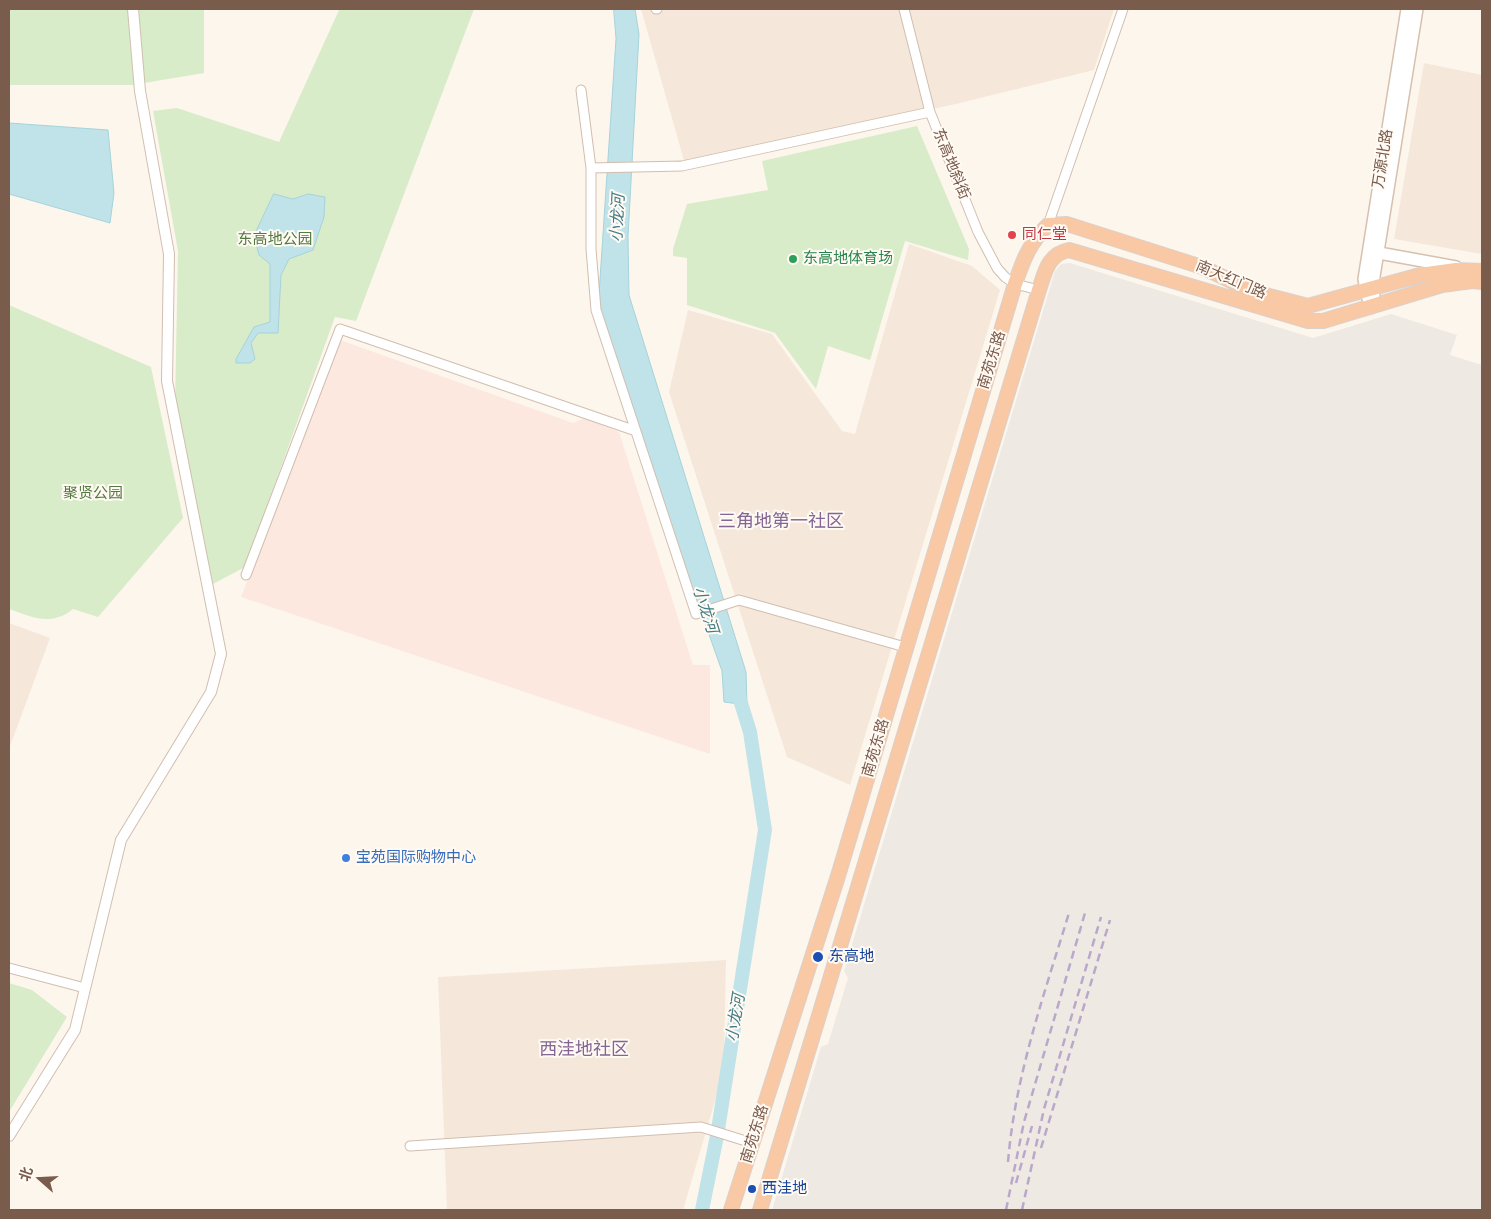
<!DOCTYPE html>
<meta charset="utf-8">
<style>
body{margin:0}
#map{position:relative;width:1491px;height:1219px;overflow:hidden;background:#fdf6ec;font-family:"Open Sans","Noto Sans SC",sans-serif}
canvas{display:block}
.frame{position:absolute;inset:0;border:10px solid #7a5c4d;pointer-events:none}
.north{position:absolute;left:15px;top:1154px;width:50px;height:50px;-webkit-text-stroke:4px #fffaf3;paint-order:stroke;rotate:289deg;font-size:14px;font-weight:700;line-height:20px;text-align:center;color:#7a5c4d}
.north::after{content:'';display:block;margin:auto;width:18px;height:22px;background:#7a5c4d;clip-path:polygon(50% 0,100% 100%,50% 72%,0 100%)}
</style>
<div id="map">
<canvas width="1491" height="1219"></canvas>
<div class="frame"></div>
<div class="north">北</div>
</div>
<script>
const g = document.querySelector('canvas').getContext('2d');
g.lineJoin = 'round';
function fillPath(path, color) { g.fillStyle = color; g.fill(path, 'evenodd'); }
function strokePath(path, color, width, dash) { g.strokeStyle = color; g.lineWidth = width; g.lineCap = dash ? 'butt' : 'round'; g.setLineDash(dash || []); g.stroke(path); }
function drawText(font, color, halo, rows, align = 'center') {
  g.font = font + ' "Open Sans","Noto Sans SC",sans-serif'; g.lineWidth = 4; g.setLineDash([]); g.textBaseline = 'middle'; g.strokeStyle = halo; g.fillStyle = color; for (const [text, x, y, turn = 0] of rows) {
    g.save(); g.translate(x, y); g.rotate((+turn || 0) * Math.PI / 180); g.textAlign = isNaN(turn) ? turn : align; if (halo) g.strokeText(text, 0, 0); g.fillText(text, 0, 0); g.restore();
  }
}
const residential = new Path2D(`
 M641,9H1114L1094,70L960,103L685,164Z
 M1424,63L1482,75V254L1394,239Z
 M909,244L972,266L1000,290L850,785L787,757L669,392L688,310L772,334L842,431L855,434Z
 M9,623L50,638L9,749Z
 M726,960L724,1059L717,1094L683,1210H447L438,977Z`);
const commercial = new Path2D(`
 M340,340L573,423L585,418L619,432L693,665H710V754L241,597Z`);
const industrial = new Path2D(`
 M1070,263L1313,338L1391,314L1457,335L1450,355L1482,365V1210H772L821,1047L828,1044L848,978L844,971L1055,271L1061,264Z`);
const green = new Path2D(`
 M9,9H204V73L132,85H9Z
 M474,9L356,321L335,317L245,567L213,584L175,404L178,251L153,111L177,108L279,142L339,10Z
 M917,126L969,249L968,260L905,241L870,360L828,346L816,389L775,333L687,305V258L673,256V249L687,204L768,190L762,161Z
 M9,305L151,367L183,518L98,617L73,609C51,627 32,617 9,609Z
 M9,983L32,990L67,1017L9,1112Z`);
const water = new Path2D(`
 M614,9H635L639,34L628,237L629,295L746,672L747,705L724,702L722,671L662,503L598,309L616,39Z
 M9,123L108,130L114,193L110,223L9,194Z
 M274,194L293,199L308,194L325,197L324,217L313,250L289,259L281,275L278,333H258L251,343L255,359L250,363H236V359L254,327L270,322V264L259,255L254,236Z`);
const river = new Path2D(`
 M702,1210L717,1136L765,830L750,732L736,687`);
const minor = new Path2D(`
 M656,9H657
 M904,9L930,112L978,232L997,268L1005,277L1015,284L1039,290
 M581,90L591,168V249L596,310L696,614L739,600L905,647
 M591,168L682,166L930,112
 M1048,225L1123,9
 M246,575L340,329L636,431
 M9,968L85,988
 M410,1146L701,1127L752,1143`);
const tertiary = new Path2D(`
 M9,1136L75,1030L121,840L211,692L221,654L167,381L169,254L140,91L133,9`);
const secondary = new Path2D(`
 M1379,253L1456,267
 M1374,295L1372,289L1417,9
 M1370,308L1364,279L1407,9`);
const trunk = new Path2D(`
 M731,1210L838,876L1015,284C1023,260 1030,242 1048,225L1067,224L1202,267L1254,292L1308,306L1420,275L1456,270L1482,271
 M760,1210L1039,290C1045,272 1048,254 1069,250L1308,321H1323L1442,285L1472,281L1482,282`);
const rail = new Path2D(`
 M1041,1148L1110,920
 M1008,1162C1015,1076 1044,995 1069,913
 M1016,1183L1032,1126
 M1006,1210L1024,1122L1085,913
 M1022,1210L1044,1109L1101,917`);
const markers = [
 [1012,235,5,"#e0444e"],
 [793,259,5,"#2e9e5b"],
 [346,858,5,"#3f7fe0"],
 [818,957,6,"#1a4fb4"],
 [752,1189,5,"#1a4fb4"]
];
const streetNames = [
 ["万源北路",1383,159,-81],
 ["东高地斜街",951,164,68],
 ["南大红门路",1231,280,23],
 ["南苑东路",992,360,-73],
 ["南苑东路",876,748,-74],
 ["南苑东路",755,1134,-73]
];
const healthNames = [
 ["同仁堂",1022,235]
];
const parkNames = [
 ["东高地公园",275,240],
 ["聚贤公园",93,494]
];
const leisureNames = [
 ["东高地体育场",803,259]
];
const shopNames = [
 ["宝苑国际购物中心",356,858]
];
const transitNames = [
 ["东高地",829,957],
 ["西洼地",762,1189]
];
const waterNames = [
 ["小龙河",618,218,-87],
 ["小龙河",705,610,72],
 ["小龙河",736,1018,-81]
];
const quarterNames = [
 ["三角地第一社区",781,522],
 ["西洼地社区",584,1050]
];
fillPath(residential, '#f5e8da');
fillPath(commercial, '#fde8e0');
fillPath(industrial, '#efe9e4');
fillPath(green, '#d8ecc9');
fillPath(water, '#bfe3e8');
strokePath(water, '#a5d3da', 1);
strokePath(river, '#bfe3e8', 14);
strokePath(minor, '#d1beb0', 11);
strokePath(tertiary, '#d1beb0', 12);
strokePath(secondary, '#d6c0b0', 14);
strokePath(trunk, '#dad1cd', 16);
strokePath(minor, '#fff', 9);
strokePath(tertiary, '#fff', 10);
strokePath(secondary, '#fff', 11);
strokePath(trunk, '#f9c8a4', 14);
strokePath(rail, '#b9a8c9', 2.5, [8, 5]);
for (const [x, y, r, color] of markers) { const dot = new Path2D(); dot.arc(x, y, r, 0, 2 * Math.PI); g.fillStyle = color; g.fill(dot); strokePath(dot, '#fffaf3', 2); }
drawText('15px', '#7a5c4d', '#fffaf3', streetNames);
drawText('15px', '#be3a42', '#fffaf3', healthNames, 'left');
drawText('15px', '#537a41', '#fffaf3', parkNames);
drawText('15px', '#27864d', '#fffaf3', leisureNames, 'left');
drawText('15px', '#366cbe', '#fffaf3', shopNames, 'left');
drawText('15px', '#164399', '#fffaf3', transitNames, 'left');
drawText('italic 16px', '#437c86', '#fffaf3', waterNames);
drawText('18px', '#846695', '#fffaf3', quarterNames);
</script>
